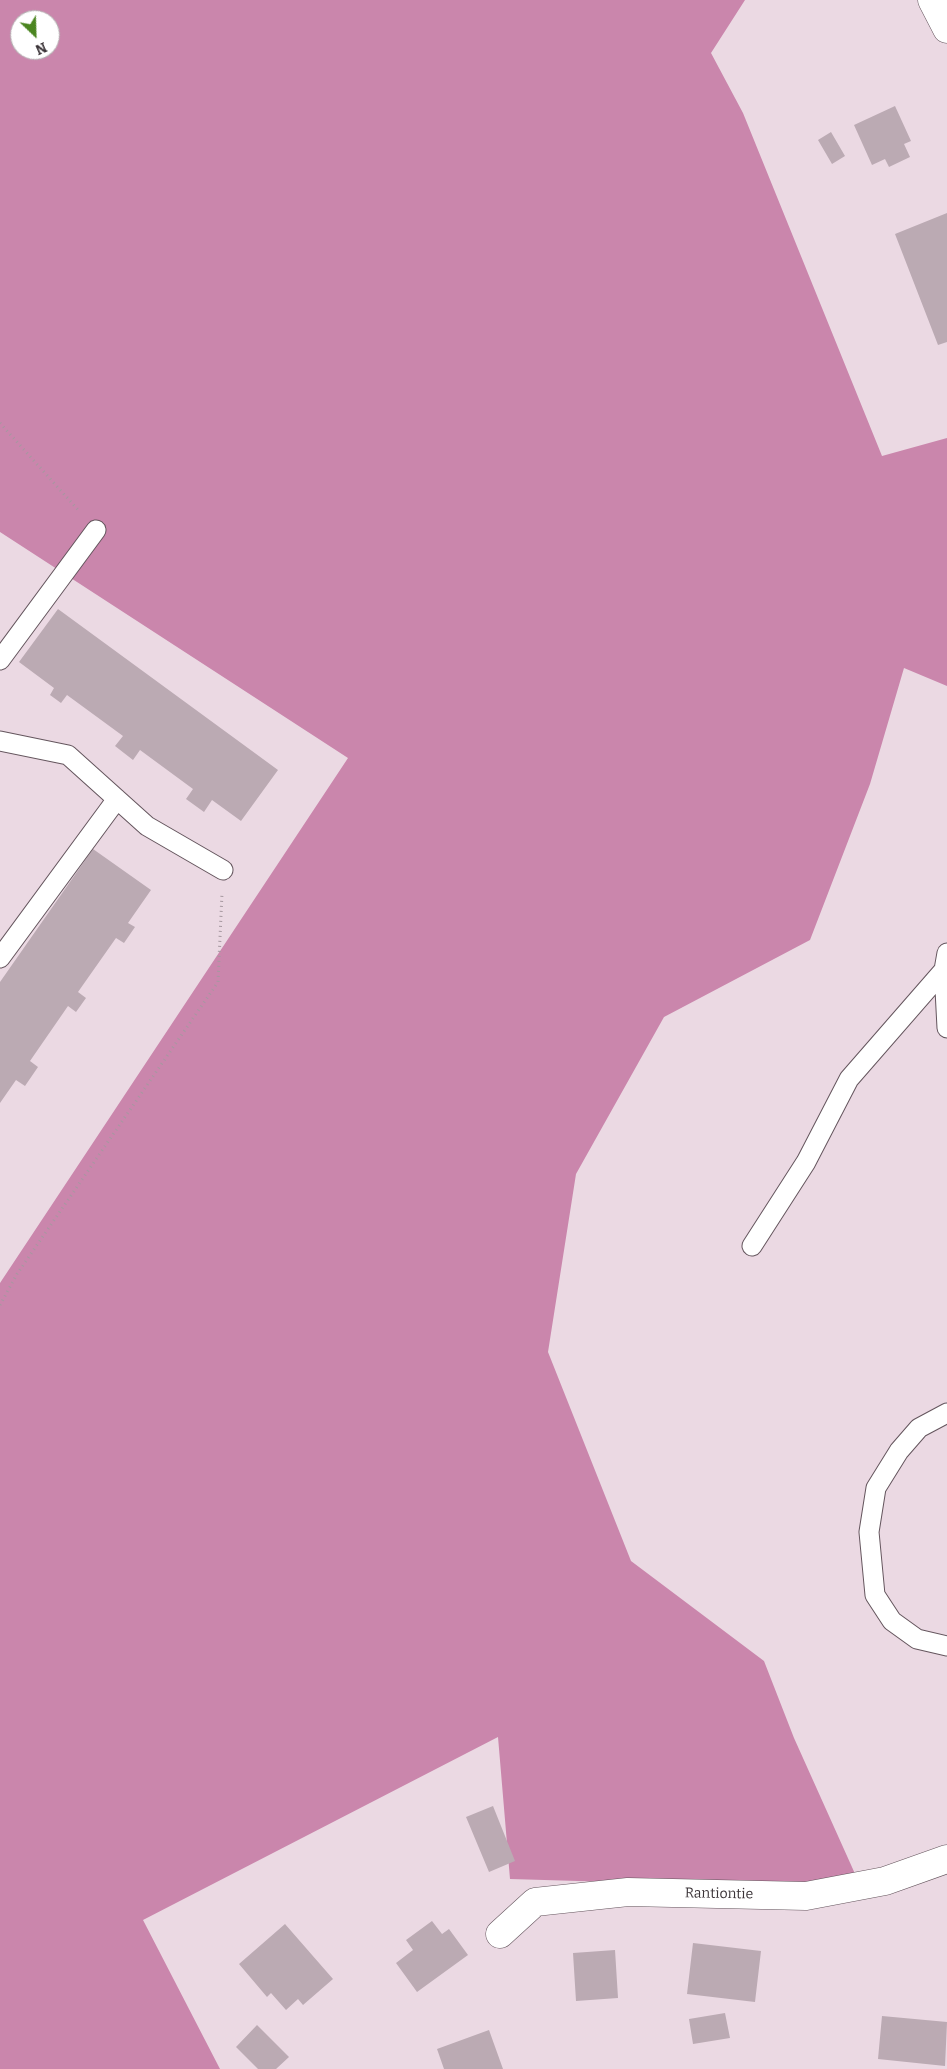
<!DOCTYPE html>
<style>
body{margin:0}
#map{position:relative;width:947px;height:2069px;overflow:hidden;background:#ebd9e3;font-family:Bitter,serif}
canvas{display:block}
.north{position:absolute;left:10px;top:10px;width:50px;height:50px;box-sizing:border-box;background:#fff;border:1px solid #b1aeaf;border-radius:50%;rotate:156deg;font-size:14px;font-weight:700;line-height:20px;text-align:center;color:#3b3438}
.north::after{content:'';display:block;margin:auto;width:18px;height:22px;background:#4b8520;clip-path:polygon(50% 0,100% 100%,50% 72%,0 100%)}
</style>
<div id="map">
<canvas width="947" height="2069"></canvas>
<div class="north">N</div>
</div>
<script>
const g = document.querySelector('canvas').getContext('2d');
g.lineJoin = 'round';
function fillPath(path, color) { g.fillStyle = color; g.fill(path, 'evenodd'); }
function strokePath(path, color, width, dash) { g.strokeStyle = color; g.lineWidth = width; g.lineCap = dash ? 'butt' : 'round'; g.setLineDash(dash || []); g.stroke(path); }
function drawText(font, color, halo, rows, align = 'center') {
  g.font = font + ' Bitter,serif'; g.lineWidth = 4; g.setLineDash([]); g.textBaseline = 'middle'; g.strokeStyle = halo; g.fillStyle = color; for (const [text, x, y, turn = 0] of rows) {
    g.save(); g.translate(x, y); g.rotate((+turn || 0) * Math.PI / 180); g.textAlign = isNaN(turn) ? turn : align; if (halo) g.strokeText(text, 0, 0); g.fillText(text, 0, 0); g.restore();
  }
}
const forest = new Path2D(`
 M0,0H745L711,53L743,113L882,456L947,438V686L904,668L870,784L810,940L664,1017L576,1174L548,1352L631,1561L764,1661L794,1738L856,1876L784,1887L510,1879L498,1737L143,1920L220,2069H0V1283L348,758L0,532ZM20,20H50V50H20Z`);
const building = new Path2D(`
 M895,106L911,141L904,144L910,157L889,167L885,159L872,165L854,125Z
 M831,132L845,156L832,164L818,140Z
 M947,213V342L938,345L895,234Z
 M58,609L278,770L241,821L212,800L204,812L186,799L193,789L140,750L133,760L115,746L123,736L67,695L61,703L50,695L54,688L19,662Z
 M93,849L151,890L128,923L135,927L124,943L116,938L78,992L86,998L76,1012L68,1006L30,1061L38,1067L25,1086L16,1080L0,1103V982Z
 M493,1806L515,1861L489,1872L466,1817Z
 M432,1921L442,1934L449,1929L468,1955L417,1992L396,1963L413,1950L406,1940Z
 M285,1924L333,1979L303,2005L298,1999L286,2010L271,1993L267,1997L239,1964Z
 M693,1943L761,1951L755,2002L687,1994Z
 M615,1950L618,1998L576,2001L573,1953Z
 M725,2013L730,2038L693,2044L689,2019Z
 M882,2016L947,2022L945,2066L878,2059Z
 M257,2025L289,2057L276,2069H258L236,2047Z
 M489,2030L503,2069H444L437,2049Z`);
const path = new Path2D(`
 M0,423L80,512
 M0,1305L17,1274L218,982L222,893`);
const lane = new Path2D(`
 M0,660L96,530
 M0,741L68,755L147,826L223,870
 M947,953L944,970L947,1028
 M0,958L117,799
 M752,1246L806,1162L849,1079L944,970
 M947,1413L919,1428L899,1451L876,1488L869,1532L875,1595L892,1621L917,1639L947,1646`);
const street = new Path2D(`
 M932,0L947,29
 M500,1934L535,1902L628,1892L806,1896L885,1881L947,1859`);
const streetNames = [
 ["Rantiontie",719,1894,1]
];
fillPath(forest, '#ca86ac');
fillPath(building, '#bbaab3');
strokePath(lane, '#64555d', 21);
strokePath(street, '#64555d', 29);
strokePath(path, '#a698a0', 3, [1, 4]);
strokePath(lane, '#fff', 19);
strokePath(street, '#fff', 28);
drawText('14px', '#3b3438', '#fff', streetNames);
</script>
